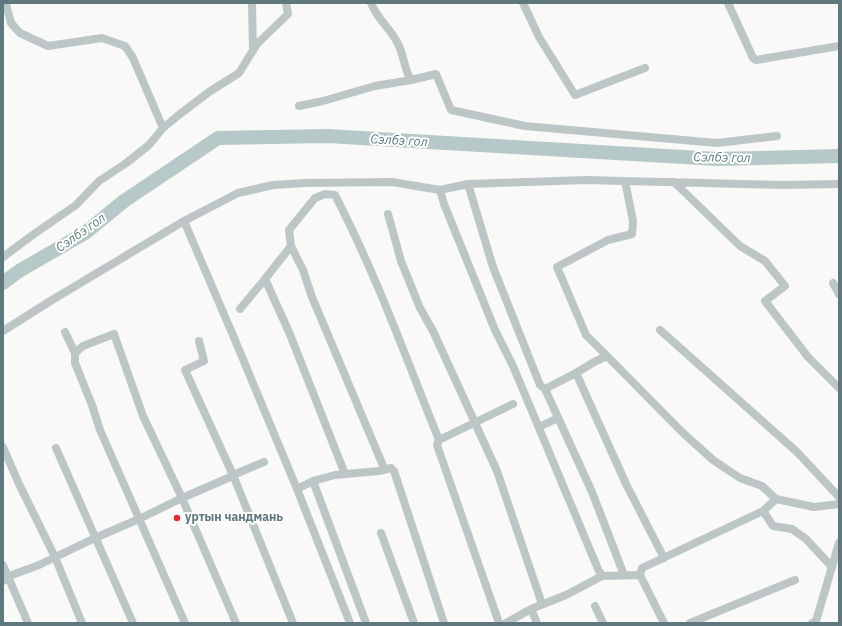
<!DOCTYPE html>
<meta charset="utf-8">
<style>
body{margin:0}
#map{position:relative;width:842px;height:626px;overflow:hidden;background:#f9f9f7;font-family:"IBM Plex Sans",sans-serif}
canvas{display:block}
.frame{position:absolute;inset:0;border:4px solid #5f787d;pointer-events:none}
</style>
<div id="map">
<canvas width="842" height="626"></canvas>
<div class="frame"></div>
</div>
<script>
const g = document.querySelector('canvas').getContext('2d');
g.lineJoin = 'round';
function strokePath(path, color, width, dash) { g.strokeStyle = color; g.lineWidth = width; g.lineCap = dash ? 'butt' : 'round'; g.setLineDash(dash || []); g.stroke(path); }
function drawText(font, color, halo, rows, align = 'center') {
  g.font = font + ' "IBM Plex Sans",sans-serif'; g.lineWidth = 4; g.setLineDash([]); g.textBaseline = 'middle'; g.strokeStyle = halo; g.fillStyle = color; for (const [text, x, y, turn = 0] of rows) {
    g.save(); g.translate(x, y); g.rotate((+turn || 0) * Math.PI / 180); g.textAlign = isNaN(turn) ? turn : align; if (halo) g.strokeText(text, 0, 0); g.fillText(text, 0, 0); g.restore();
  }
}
const river = new Path2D(`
 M3,283L19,271L85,233L124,201L218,138L327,136L717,159L839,156`);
const street = new Path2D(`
 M252,3L253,51
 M523,3L539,37L575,95L645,68
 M728,3L753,58L756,60L839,46
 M6,4L11,23L20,33L48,46L102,38L125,46L133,58L163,128
 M411,80L436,74L451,110L525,126L717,143L777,136
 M299,106L323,101L375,86L411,80C404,69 404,55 398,44C391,29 377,19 371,3
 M674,182L740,246L765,261L785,286L765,301L808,357L839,388
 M468,184L493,267L540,385L545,389L592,492L624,575
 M440,190L444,204L495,330L513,366L598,569L602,576
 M388,214L401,261L420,308L433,331L497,471L542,604
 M184,221L235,340L297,489L313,481L335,475L379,471L391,468L394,471L444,623
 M291,246L303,270L312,297L384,468
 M3,257L34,234L76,205L99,181L125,164L149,145L163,128L180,114L209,92L239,73L257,44L288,14L286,3
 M265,279L289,332L345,474
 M833,283L839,294
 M240,309L265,279L291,246L289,230L315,198L325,194L335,195C376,274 406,358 439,440L437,445L499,623
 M660,330L797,452L839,497
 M3,331L52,300L184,221L238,193L273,185L305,183L392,182L440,190L468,184L586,180L782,185L839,184
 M65,332L75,353V363L92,405L100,430L185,623
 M199,341L204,361L185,370L233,475L293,623
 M75,353L83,346L114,334L143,416L182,498L236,623
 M607,356L586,335L557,267L608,240L632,234L633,221L625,181
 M576,373L627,486L664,558
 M545,389L576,373L594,362L607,356L682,432L713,460L740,478L762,486L776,499L814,507L839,504
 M539,427L558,418
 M439,440L513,404
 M3,447L19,484L55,557L82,623
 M56,448L133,623
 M313,481L366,623
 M297,489L350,623
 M763,511L773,526L792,529L806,539L832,567
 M381,533L414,623
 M3,565L28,623
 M640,575L642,568L763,511L776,499
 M3,581L12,575L39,565L95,538L139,519L182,498L228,478L233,475L264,462
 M595,606L603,623
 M531,609L537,623
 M506,623L531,609L566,595L602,576L640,575L664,623
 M690,623L795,580
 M812,623L816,621L839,543`);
const markers = [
 [177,518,4,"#e72933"]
];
const poiNames = [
 ["уртын чандмань",185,518]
];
const waterNames = [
 ["Сэлбэ гол",399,141,3],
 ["Сэлбэ гол",722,158,1],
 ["Сэлбэ гол",81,233,-35]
];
strokePath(river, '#b6c8c8', 14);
strokePath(street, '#bdc6c7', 8);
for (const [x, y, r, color] of markers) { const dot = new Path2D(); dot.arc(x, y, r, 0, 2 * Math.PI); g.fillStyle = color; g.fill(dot); strokePath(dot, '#fff', 1.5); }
drawText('bold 12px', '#5f787d', '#fff', poiNames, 'left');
drawText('italic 13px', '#5e7c7c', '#fff', waterNames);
</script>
